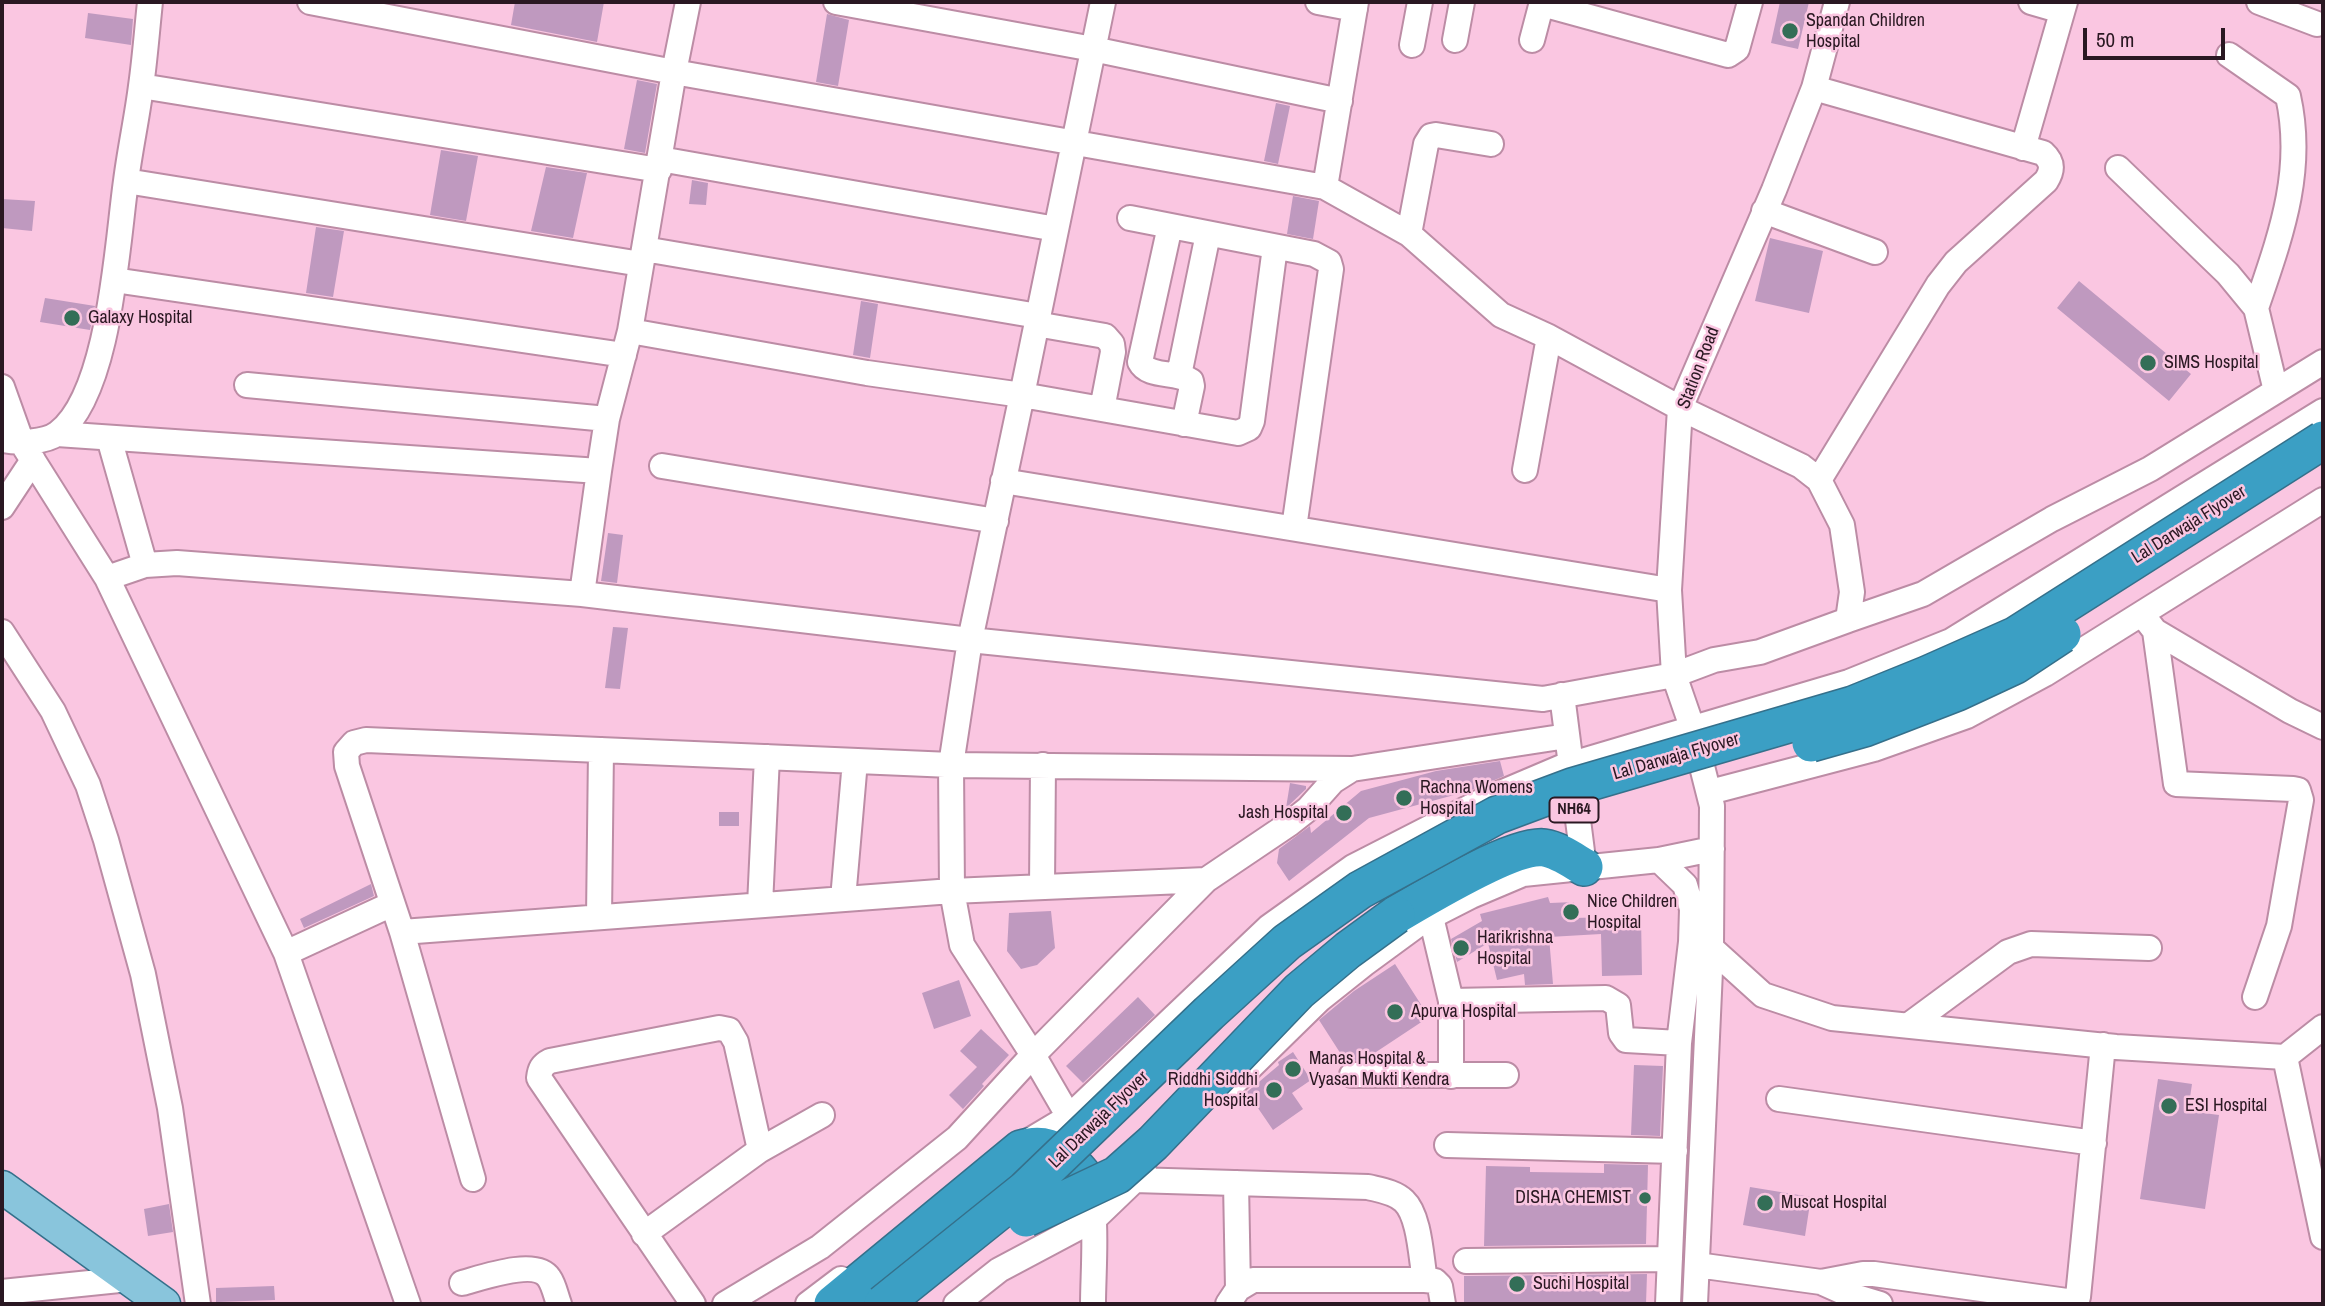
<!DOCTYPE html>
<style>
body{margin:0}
#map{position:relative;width:2325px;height:1306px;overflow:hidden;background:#fac6e1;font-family:"Archivo Narrow",sans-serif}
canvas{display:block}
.frame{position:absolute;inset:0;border:4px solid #2a1822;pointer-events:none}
.scale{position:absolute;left:2083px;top:28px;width:142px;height:32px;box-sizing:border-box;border:4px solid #2a1822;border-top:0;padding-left:9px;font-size:21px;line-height:24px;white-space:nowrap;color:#2a1822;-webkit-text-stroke:5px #fac6e1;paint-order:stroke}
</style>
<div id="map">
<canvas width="2325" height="1306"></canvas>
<div class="frame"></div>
<div class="scale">50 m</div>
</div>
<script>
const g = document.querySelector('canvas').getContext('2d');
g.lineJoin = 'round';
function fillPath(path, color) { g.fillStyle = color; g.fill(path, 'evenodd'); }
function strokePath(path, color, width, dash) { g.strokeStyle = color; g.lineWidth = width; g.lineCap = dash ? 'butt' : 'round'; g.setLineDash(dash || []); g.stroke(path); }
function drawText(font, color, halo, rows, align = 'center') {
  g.font = font + ' "Archivo Narrow",sans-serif'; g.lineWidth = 5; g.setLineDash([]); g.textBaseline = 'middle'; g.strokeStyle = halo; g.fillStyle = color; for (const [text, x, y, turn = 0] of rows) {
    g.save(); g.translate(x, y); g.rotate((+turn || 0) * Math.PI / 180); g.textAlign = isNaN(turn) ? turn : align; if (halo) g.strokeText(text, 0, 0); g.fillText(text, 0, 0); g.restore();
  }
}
const building = new Path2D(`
 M515,2H604L597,42L511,25Z
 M1780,2H1809L1798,49L1771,43Z
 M88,13L133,19L131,45L85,38Z
 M827,14L849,20L838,86L816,82Z
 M637,80L657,84L645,153L624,149Z
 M1276,103L1290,106L1278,164L1264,161Z
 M441,150L478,156L466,221L430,215Z
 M546,167L587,173L573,238L531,231Z
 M692,180L708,183L706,205L689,204Z
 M1293,196L1319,201L1313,239L1287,234Z
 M2,199L35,201L32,231L2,228Z
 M316,227L344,231L333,297L306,293Z
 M1770,238L1823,251L1809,313L1755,301Z
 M2079,281L2191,374L2169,401L2057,308Z
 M45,298L95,306L90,330L40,322Z
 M861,301L878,304L870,358L853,355Z
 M608,533L623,535L617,583L601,581Z
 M613,627L628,628L620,689L605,688Z
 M1500,761L1504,776L1469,791L1369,818L1289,881L1277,863L1279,849L1310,826L1311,833L1361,791L1436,771Z
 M1290,783L1306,786V789L1286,808Z
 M719,812H739V826H719Z
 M371,884L374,896L304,928L300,919Z
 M1548,897L1550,903L1574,902L1575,918L1641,916L1642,975L1602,976L1601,934L1549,937L1553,984L1525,985L1524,974L1497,980L1488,943L1457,962L1451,939L1482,921L1480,914Z
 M1051,911L1055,948L1037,965L1021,969L1007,951L1009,913Z
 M1395,964L1429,1017L1364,1060L1346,1062L1319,1020L1354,991Z
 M959,980L971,1016L934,1029L922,993Z
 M1138,997L1155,1015L1083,1083L1066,1066Z
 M981,1029L1009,1055L982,1084L984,1086L963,1109L949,1095L977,1067L960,1051Z
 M1293,1052L1311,1080L1292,1093L1303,1109L1273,1130L1247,1092L1279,1065L1278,1062Z
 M1634,1065L1663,1066L1660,1136L1631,1135Z
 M2158,1079L2192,1084L2188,1111L2219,1115L2205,1209L2140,1199Z
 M1604,1164L1648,1165L1646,1244L1484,1246L1486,1166L1530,1167V1172L1604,1173Z
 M1750,1187L1811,1197L1805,1236L1743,1225Z
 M169,1204L173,1232L148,1236L144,1209Z
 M1647,1274L1646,1304H1464V1276Z
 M274,1286L275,1300L216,1302V1288Z`);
const minor = new Path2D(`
 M310,2L674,72L1325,187L1409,234L1501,315L1549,337L1680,408L1801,466L1819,480L1842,525L1852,592L1848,620L1923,594L2052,519L2150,469L2323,362
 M836,2L1093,49L1340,101
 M1318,2L1355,9
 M2031,2L2062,11
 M2259,2L2317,24
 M1542,4L1728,55L1737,49L1750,2
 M1455,40L1462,2
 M1532,40L1542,2
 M1412,45L1420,2
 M2229,55L2288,96C2305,172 2280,237 2256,308
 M141,86L659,170
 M1814,88L2043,153C2053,162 2053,170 2046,181L1956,262L1938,285L1819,480
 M2023,148L2065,2
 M660,159L1056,229
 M2118,168L2228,274L2256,308L2276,391
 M126,181L641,264
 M1325,187L1356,2
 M1764,211L1875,252
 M1130,218L1314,254L1329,262L1331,269L1294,528
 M1170,226L1140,362C1148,378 1176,371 1191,381L1192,386L1184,424
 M1409,234L1426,144L1431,136L1436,135L1491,144
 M644,249L1038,316
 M114,280L624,355
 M1036,324L1105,336L1112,344L1113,352L1102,409
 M630,331L867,373L1022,395L1238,433L1249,428L1252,421L1275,247
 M1179,375L1208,234
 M247,385L607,419
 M2,387L22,443L107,578L286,953L408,1304
 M57,434L599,471L607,419L630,331L674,72L688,2
 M109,438L145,565
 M2,440C18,443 45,443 58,433C110,393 117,244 126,181C130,149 137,118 141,86C145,58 147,30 150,2
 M662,466L996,521
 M1525,470L1549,337
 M1003,481L1669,590
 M2,507L33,460
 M107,578L145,565L177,563L582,594L970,640L1543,699L1674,675L1714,660L1760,652L1848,620
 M582,594L599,471
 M2148,622L2155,631L2290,711L2323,727
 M2155,631L2176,784L2293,789L2298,790L2301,800L2279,926L2255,997
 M2,632L53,711L88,785L106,840L143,974L170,1108L198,1304
 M1562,695L1584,867
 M1710,792L1874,749L1967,716L2045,674L2323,500
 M1659,860L1685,885L1692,909L1691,942L1679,1043L1668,1304
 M1042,887L1043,765
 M843,899L855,761
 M760,905L767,757
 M599,917L601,750
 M1431,917L1451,1001V1076
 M402,932L952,891L1206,880
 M1711,948L1763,995L1832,1018L2116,1047L2285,1057L2323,1027
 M286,953L392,904
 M1451,1001L1606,998L1618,1005L1621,1033L1626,1040L1679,1043
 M1909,1025L2008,952L2031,944L2149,948
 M2285,1057L2323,1237
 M1352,1075H1506
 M1228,1089L1320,999L1364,964L1424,920L1471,896L1523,874L1659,860L1712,849
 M1779,1099L2094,1143
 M1072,1132L1069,1117L1033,1055L962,945L952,891L951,765L970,640L1022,395L1103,2
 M1022,1145L1069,1117L1269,927L1353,867L1482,801L1562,767L1849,682L1951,641L2323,411
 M1447,1145L1675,1151
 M1086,1176C1099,1208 1093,1269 1093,1304
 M473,1179L402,932L347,766L346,752L354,743L366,740L951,765L1352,769
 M1134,1180L1368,1187C1380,1190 1395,1192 1404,1201C1420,1216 1421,1259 1425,1280L1435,1281L1440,1286L1443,1304
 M1236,1183L1238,1289
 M644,1234L760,1150L822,1115
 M1466,1261L1670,1259
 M1697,1265L1821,1282L1863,1274H1874L2074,1302L2078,1297L2103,1045
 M1821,1282L1850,1295L1880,1304
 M462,1283C481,1278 536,1258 549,1278C554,1285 556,1296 559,1304
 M2,1292L129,1279
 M693,1304L539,1078C540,1069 542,1065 550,1061L719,1028L729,1030L736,1042L760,1150
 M725,1304L820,1247L957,1138L1033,1055L1206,880L1289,824L1308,809L1333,781L1352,769L1567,736
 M808,1304L841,1279
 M956,1304L999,1270L1093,1220L1144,1171
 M1228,1304L1238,1289L1253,1280H1425
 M1695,1304L1711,948L1712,806L1692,727L1674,675L1669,590L1680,408L1774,190L1814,88L1837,2`);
const major = new Path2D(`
 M2,1187L164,1304`);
const highway = new Path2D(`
 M1396,915C1425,898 1514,844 1544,848C1558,850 1572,860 1584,867
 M833,1304L1021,1149C1054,1138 1071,1161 1090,1184`);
const highwayBridge = new Path2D(`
 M1811,743L1864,728L1957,692L2015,665L2062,634
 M1026,1218L1117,1175L1153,1143L1299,991L1348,950L1396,915
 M883,1304L1025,1190L1209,1013L1287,942L1360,890L1497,815L1572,787L1853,705L1927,675L2015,636L2323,440`);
const markers = [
 [1790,31,9,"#336e57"],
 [72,318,9,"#336e57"],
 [2148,363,9,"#336e57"],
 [1404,798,9,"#336e57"],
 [1344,813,9,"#336e57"],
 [1571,912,9,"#336e57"],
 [1461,948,9,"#336e57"],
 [1395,1012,9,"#336e57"],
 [1293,1069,9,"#336e57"],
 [1274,1090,9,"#336e57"],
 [2169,1106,9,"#336e57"],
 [1645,1198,7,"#336e57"],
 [1765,1203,9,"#336e57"],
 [1517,1284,9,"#336e57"]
];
const shields = [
 [1574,810,49]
];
const shieldNames = [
 ["NH64",1574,810]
];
const poiNames = [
 ["Spandan Children",1806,21],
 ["Hospital",1806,42],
 ["Galaxy Hospital",88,318],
 ["SIMS Hospital",2164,363],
 ["Rachna Womens",1420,788],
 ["Hospital",1420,809],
 ["Jash Hospital",1328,813,"right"],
 ["Nice Children",1587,902],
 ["Hospital",1587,923],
 ["Harikrishna",1477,938],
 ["Hospital",1477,959],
 ["Apurva Hospital",1411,1012],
 ["Manas Hospital &",1309,1059],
 ["Vyasan Mukti Kendra",1309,1080],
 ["Riddhi Siddhi",1258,1080,"right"],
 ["Hospital",1258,1101,"right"],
 ["ESI Hospital",2185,1106],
 ["DISHA CHEMIST",1631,1198,"right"],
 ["Muscat Hospital",1781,1203],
 ["Suchi Hospital",1533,1284]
];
const streetNames = [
 ["Station Road",1699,368,-69],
 ["Lal Darwaja Flyover",2189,525,-32],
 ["Lal Darwaja Flyover",1676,757,-16],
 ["Lal Darwaja Flyover",1099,1120,-44]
];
fillPath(building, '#bf99bf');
strokePath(minor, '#bc8ca5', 28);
strokePath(major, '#35708b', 35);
strokePath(highway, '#35708b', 40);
strokePath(minor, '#fff', 24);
strokePath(major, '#89c5dc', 32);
strokePath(highway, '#3b9fc4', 37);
strokePath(highwayBridge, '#35708b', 40, []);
strokePath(highwayBridge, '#3b9fc4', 37);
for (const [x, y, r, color] of markers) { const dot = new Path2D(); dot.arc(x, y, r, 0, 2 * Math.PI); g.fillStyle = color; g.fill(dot); strokePath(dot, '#fac6e1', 2.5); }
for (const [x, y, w] of shields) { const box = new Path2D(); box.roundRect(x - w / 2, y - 12.5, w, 25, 5); g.fillStyle = '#fac6e1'; g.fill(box); strokePath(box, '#2a1822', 2); }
drawText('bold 16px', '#2a1822', null, shieldNames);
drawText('18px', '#2a1822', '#fac6e1', poiNames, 'left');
drawText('18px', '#2a1822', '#fac6e1', streetNames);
</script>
